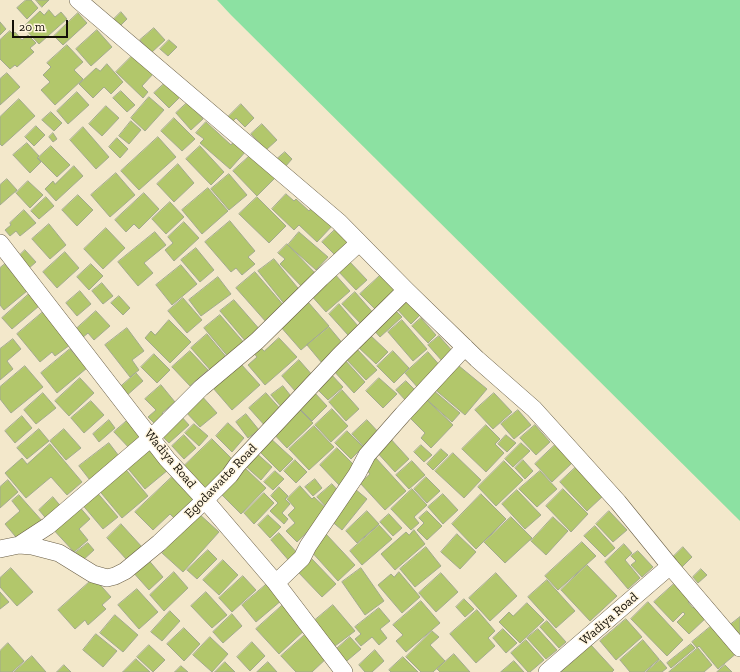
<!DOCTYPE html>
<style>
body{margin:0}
#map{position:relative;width:740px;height:672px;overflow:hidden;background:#f3e8cb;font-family:"Zilla Slab",serif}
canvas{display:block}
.scale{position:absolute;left:12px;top:20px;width:56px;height:18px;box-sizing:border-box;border:2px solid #141007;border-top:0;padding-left:5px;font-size:12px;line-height:14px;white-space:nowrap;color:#141007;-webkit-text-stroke:3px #fff5de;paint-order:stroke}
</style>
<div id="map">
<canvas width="740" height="672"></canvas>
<div class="scale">20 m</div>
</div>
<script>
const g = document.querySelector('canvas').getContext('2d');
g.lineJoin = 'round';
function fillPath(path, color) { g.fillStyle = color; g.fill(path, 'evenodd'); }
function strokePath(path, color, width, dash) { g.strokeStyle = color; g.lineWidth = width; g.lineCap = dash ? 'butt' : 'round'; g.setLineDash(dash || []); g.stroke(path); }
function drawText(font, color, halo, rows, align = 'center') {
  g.font = font + ' "Zilla Slab",serif'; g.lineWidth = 3; g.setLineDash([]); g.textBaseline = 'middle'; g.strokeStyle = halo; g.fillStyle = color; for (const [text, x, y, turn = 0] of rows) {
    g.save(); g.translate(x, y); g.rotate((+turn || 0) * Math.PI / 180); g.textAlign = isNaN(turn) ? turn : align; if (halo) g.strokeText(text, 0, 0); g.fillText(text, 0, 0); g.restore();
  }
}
const water = new Path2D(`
 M217,0H740V521L231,15Z`);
const building = new Path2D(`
 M26,0H31L38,8L27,19L17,8Z
 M36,0H49L42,7Z
 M49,10L55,17L61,12L67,19L39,44L23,27L40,11L44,15Z
 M121,12L127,19L118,28L112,21Z
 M78,13L87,23L63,45L54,36Z
 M0,22L6,29L0,35Z
 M154,28L165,40L151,53L140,40Z
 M97,30L112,47L91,66L76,49Z
 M10,31L13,34L15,32L22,40L28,35L36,43L30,48L34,52L17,67L15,65L10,69L0,59V40Z
 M169,40L177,47L168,56L160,49Z
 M67,45L83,62L74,70L83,79L55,105L41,90L50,82L43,75L51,67L47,63Z
 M134,54L154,73L142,86L148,92L143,98L116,72Z
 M107,64L123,82L111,94L104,87L93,98L79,84L96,68L100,71Z
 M7,73L20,87L0,105V79Z
 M165,83L180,97L169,108L154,93Z
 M121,91L135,105L127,112L113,98Z
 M77,92L89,105L68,124L57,111Z
 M149,97L164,110L145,131L131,118Z
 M19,99L35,116L2,146L0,144V117Z
 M188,102L203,119L191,130L176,113Z
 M241,104L254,118L245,127L236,118L232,122L228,117Z
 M106,106L119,118L102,136L89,124Z
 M51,112L62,123L54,131L42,120Z
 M174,118L195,139L182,151L161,131Z
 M131,121L141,130L129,144L119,136Z
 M206,122L231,145L235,140L247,150L230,169L200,143L204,139L196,133Z
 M262,124L277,140L266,150L251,134Z
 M36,126L45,135L34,146L25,137Z
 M83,127L109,157L96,169L70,140Z
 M53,133L57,139L53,142L49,137Z
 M158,137L176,157L139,190L121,171Z
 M117,138L128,149L120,158L109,147Z
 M27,143L39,156L37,158L41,162L30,173L13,155Z
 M51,146L70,165L57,177L38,158Z
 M200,146L224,172L211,185L186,159Z
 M285,152L292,159L285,167L277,159Z
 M253,153L276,177L257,196L233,171Z
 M178,164L194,183L174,202L157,184Z
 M74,166L83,176L56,201L45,189L53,181L55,184Z
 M116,173L135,195L110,217L91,195Z
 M229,174L247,195L229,210L211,189Z
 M7,179L17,190L0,205V185Z
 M28,181L43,195L30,208L16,193Z
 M208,188L228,211L202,234L182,210Z
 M144,193L159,209L139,229L134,224L126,232L115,220Z
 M286,194L294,201L296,199L309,211L314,205L334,224L317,242L299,225L294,230L272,209Z
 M78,195L93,210L77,226L62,210Z
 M46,197L54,206L39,219L31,211Z
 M257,197L286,226L269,243L239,214Z
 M170,202L184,217L166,234L152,219Z
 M24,210L36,223L20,236L16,231L10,236L5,230L11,225L10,223Z
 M230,221L255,251L248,257L255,264L242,275L236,268L231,272L205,242Z
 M184,222L199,238L174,261L165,250L173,243L168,237Z
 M49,224L66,245L50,259L32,239Z
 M339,226L355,243L339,259L322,242Z
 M106,228L125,248L103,269L84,249Z
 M155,232L166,245L144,263L153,273L138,286L118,262Z
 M299,232L328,257L316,270L288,245Z
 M287,244L318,276L304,289L280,264L285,259L278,253Z
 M196,248L214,270L200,282L181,260Z
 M25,250L36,262L28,269L18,257Z
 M65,252L79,268L57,288L43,272Z
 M274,259L302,293L286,306L258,271Z
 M348,260L367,280L356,290L337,270Z
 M5,264L27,291L4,310L0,305V268Z
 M91,264L103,276L89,290L77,277Z
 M181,265L197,284L172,305L156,285Z
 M255,272L285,307L267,323L236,288Z
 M333,272L350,291L326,312L309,293Z
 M384,272L401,290L378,312L360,294Z
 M218,277L231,294L201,316L189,300Z
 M102,283L113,296L103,304L92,291Z
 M80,291L91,304L77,316L66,303Z
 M355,292L375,315L363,326L342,304Z
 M29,294L39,306L12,329L2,318Z
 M406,295L422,313L411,324L394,306Z
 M119,296L130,308L123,315L111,303Z
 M183,298L202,320L187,333L168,311Z
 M234,300L261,331L247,343L220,311Z
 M308,302L329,326L301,350L280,326Z
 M339,304L358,326L348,335L329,314Z
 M392,307L402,317L380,337L371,327Z
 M96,311L110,326L94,340L88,333L82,338L75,330Z
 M43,312L70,345L55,356L52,352L40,362L17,334Z
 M220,315L246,345L230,359L204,328Z
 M421,318L436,335L428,343L412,326Z
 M169,320L191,342L170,363L145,338L151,331L155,335Z
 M402,320L427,349L413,361L388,332Z
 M329,327L344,345L322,363L307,345Z
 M127,328L144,351L132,360L139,370L130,377L105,345Z
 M207,334L228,359L212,372L191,348Z
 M369,334L388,352L376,364L357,346Z
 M439,336L454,353L443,362L428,345Z
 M279,338L297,357L265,385L248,365L257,357L253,352L259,346L264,351Z
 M13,339L21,349L7,361L13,369L0,380V349Z
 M356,348L377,370L366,380L346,359Z
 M70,349L87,368L57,393L41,373Z
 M190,351L208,370L190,386L172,367Z
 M393,351L409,368L394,383L377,366Z
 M428,352L442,368L419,389L405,373Z
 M154,354L170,370L157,383L141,367Z
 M344,359L365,382L354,393L332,369Z
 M299,360L314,377L296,392L282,376Z
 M453,361L487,389L465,415L432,387Z
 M240,363L260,385L232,410L213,388Z
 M25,366L43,387L11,413L0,399V387Z
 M329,372L343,387L328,400L314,386Z
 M136,373L143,381L125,397L118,389Z
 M80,378L94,393L69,416L55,401Z
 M379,378L397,394L383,408L366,391Z
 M406,381L418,393L408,403L396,390Z
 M161,385L175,402L162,413L166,418L157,426L148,417L156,410L145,399Z
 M283,386L294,400L283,409L271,395Z
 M342,390L359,409L346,421L329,402Z
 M433,390L460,413L452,422L426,399Z
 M313,391L327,406L312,421L297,406Z
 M43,393L56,408L36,424L24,410Z
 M266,393L284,413L267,428L249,408Z
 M494,393L512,412L493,429L475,410Z
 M200,394L217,413L200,427L183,409Z
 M427,400L453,425L431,448L421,438L425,433L410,418Z
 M91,401L104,415L84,433L71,418Z
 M296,406L313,423L287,448L271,431Z
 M332,409L348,426L331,442L315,425Z
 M518,410L531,425L514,439L501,424Z
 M246,414L259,430L248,438L236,422Z
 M180,415L189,425L169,443L159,433Z
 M22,416L32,428L15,443L5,431Z
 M129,419L146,438L132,451L114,432Z
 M109,420L115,428L99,442L93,434Z
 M367,420L382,436L367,450L352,434Z
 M228,423L244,438L232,452L216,436Z
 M194,424L208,436L199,446L185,433Z
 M486,425L500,439L495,444L504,453L486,472L462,449Z
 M535,425L550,442L536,455L520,438Z
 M314,426L334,447L309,470L289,449Z
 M39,429L49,441L27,459L17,448Z
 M64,429L81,448L66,460L50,441Z
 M347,431L363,447L351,459L335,443Z
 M184,435L196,448L184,459L172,446Z
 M506,435L516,443L507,452L498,444Z
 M388,436L409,459L395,472L374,449Z
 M269,437L293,459L280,472L257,449Z
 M212,439L236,463L205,493L182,468Z
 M109,443L122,460L93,484L79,466Z
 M521,443L530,451L513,467L505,459Z
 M50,444L82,482L67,495L51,477L26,498L5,473L22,458L27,464Z
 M556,444L573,462L552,482L535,464Z
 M421,445L432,455L424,462L414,452Z
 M147,446L168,470L145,489L125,465Z
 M337,448L357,468L339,485L320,465Z
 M441,449L448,455L433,470L427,464Z
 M254,451L272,467L261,480L242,463Z
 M453,453L481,480L464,498L435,471Z
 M375,457L406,491L385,510L360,483L370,474L364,467Z
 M295,460L307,472L296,483L284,471Z
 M523,460L533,471L525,479L515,468Z
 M412,461L425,475L409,489L396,475Z
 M504,461L523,480L496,506L478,487Z
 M123,466L148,496L122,518L97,488Z
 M576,467L603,496L587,511L560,482Z
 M245,468L266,488L241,514L220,493Z
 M275,471L284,479L273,490L264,482Z
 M540,471L557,489L537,507L519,489Z
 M172,477L197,503L177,521L170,514L153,530L135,512Z
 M426,477L440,491L427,503L414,489Z
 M315,479L322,488L313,496L305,487Z
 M8,480L18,492L0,508V487Z
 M332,484L341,494L328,509L317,497Z
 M300,486L312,499L314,497L329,511L297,542L286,531L295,523L288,515L295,508L287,499Z
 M279,487L288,496L285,499L290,504L282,513L288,519L284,524L270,511L278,503L271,496Z
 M355,489L367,499L342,530L329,519Z
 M412,489L427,505L414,517L419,523L411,530L391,509Z
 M563,489L588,514L571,532L546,506Z
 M95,490L118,517L103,529L80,502Z
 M517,490L541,515L525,529L502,504Z
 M264,493L274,503L254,524L244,513Z
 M443,494L458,510L443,524L428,507Z
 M481,494L506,519L476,549L452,524Z
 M19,495L43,522L20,542L5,524L20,511L12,501Z
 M53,497L63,509L49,522L39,510Z
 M77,504L90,519L79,529L88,540L74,552L51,527Z
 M367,511L379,524L357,543L346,531Z
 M427,511L442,526L427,540L417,530L424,523L419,518Z
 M609,511L627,530L613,542L596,524Z
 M198,513L219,532L183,572L162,553Z
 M389,514L402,528L393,536L380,522Z
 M268,515L281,527L270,538L258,525Z
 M511,517L532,538L505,563L484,542Z
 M553,517L568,531L546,555L531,541Z
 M121,524L142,547L127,560L107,538Z
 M379,525L392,539L362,565L350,551Z
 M595,526L615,548L605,557L584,536Z
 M414,530L425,544L395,570L381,554L406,532L409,535Z
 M279,533L299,555L291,563L271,540Z
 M326,534L355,565L338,581L309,549Z
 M457,534L476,552L460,569L441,552Z
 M582,542L596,556L558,590L545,576Z
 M88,543L94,550L82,561L75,553Z
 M624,544L632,553L625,560L640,578L628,589L605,562Z
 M426,547L441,566L415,587L400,569Z
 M683,547L692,557L681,568L672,558Z
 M208,550L217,559L197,579L187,570Z
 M638,551L653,567L642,577L631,565L636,561L631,556Z
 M146,557L163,577L149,590L131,570Z
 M312,559L336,584L322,597L298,572Z
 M223,560L238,575L219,595L203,580Z
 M587,565L617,596L590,621L561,590Z
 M11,568L33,592L17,606L0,587V578Z
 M361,568L384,601L365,615L342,582Z
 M701,569L707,575L698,583L693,577Z
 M174,572L188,588L164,611L150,595Z
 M399,572L420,597L402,613L378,585L391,574L394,577Z
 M441,573L458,592L436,612L419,593Z
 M496,573L517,596L490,621L469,598Z
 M243,576L256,590L232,612L219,598Z
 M94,578L111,597L102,605L106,609L88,625L85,620L75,629L58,610Z
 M547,580L575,611L556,628L528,597Z
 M268,583L282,600L256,622L242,605Z
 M674,584L690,601L688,602L693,608L697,605L708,616L689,634L677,622L685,614L683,612L673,622L654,602Z
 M137,589L158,612L139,629L118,605Z
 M0,592L9,602L0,609Z
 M206,592L227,615L212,628L191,606Z
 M464,599L474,609L465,617L456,607Z
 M421,601L440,623L406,652L396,641L403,635L393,625Z
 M648,602L683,640L667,656L631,619Z
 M285,603L307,628L279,654L256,629Z
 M527,603L544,620L520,643L499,622L509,612L513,616Z
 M333,605L355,631L335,646L314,621Z
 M379,608L390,621L380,629L387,638L379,645L372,637L361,646L355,639L361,634L355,627Z
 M477,610L495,631L488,638L495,646L476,663L450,634Z
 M170,611L180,621L162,641L151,632Z
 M232,614L242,626L223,643L213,632Z
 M115,615L138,635L123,652L100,633Z
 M740,617V637L730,625Z
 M626,619L642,637L616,660L600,641Z
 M547,621L566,642L559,648L540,627Z
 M715,623L738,652L718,669L699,646L697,648L692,642Z
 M184,628L200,644L184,661L167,644Z
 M503,629L517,643L506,653L493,638Z
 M538,629L557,650L546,659L527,638Z
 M432,631L439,637L430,645L445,661L433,672H421L406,657Z
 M307,633L329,656L312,672H296L281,656Z
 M96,634L117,651L103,667L83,650Z
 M210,637L228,654L212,672L193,655Z
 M350,637L361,649L342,665L332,653Z
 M526,640L544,660L530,672H528L511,653Z
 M643,640L659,659L644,672H630L620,660Z
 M252,642L265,656L250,671L237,657Z
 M8,643L24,661L12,672H0V651Z
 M691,644L695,648L671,668L667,663Z
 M149,645L165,660L153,672L137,657Z
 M591,645L614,670L612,672H561Z
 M698,648L712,665L704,672H669Z
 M375,650L384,661L372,672H365L359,665Z
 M454,654L470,672H440L437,669Z
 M32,656L46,672H14Z
 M403,657L418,672H391L389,670Z
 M136,659L150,672H123Z
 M660,660L667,668L662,672H646Z
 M514,661L524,672H501Z
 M225,662L235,672H215Z
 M268,662L277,672H257Z
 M64,665L71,672H57Z
 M725,665L732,672H717Z
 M181,666L188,672H175Z`);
const street = new Path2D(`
 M78,0L339,222L406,290L477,359L534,409L618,502L670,566L740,648
 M0,243L167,459L205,500L276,583L344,672
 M19,545L48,526L151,438L201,388L257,341L321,278L359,243
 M0,549L19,545L32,546L59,553L93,574L107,578L115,576L125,571L159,543L205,500L230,475L237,465L340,355L406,290
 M276,583L302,558L308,546L357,474L367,455L403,414L465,347
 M547,672L670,566`);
const streetNames = [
 ["Wadiya Road",170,459,50],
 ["Egodawatte Road",221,481,-46],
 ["Wadiya Road",609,619,-41]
];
fillPath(water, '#8ce1a2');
fillPath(building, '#b2c76b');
strokePath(building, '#a2aa8e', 1);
strokePath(street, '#685d45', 18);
strokePath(street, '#fff', 17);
drawText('13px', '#141007', '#fff5de', streetNames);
</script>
